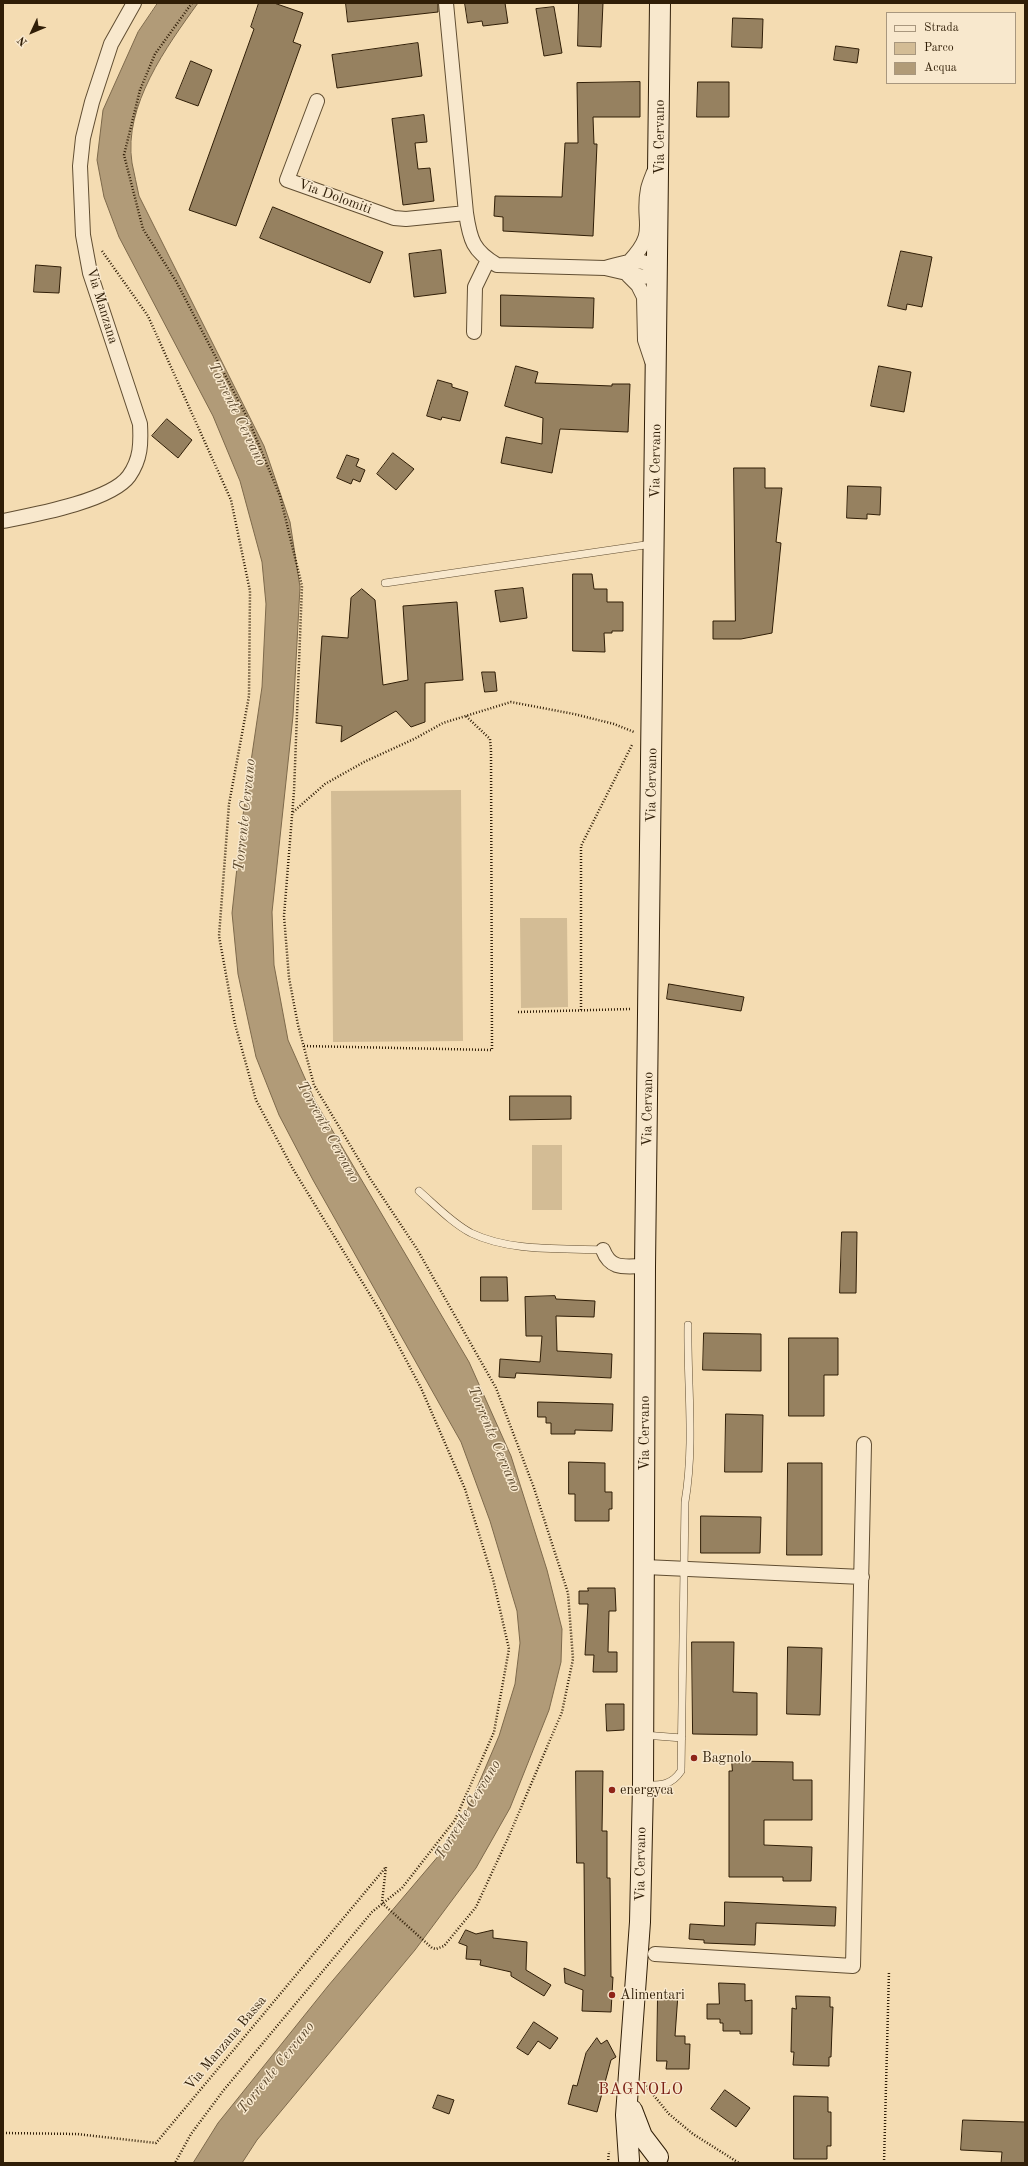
<!DOCTYPE html>
<style>
body{margin:0}
#map{position:relative;width:1028px;height:2166px;overflow:hidden;background:#f4dcb2;font-family:"Old Standard TT",serif}
canvas{display:block}
.frame{position:absolute;inset:0;border:4px solid #301e07;pointer-events:none}
.legend{position:absolute;left:886px;top:12px;width:130px;height:72px;box-sizing:border-box;background:#f8e8cd;border:1px solid #a8977e;margin:0;padding:5px 7px;list-style:none;font-size:12px;color:#301e07}
.legend li{display:flex;align-items:center;gap:8px;height:20px}
.legend b{width:20px;border:1px solid #a8977e}
.north{position:absolute;left:12px;top:12px;width:40px;height:40px;-webkit-text-stroke:3px #f8e8cd;paint-order:stroke;rotate:226deg;font-size:11px;font-weight:700;line-height:16px;text-align:center;color:#301e07}
.north::after{content:'';display:block;margin:auto;width:14px;height:18px;background:#301e07;clip-path:polygon(50% 0,100% 100%,50% 72%,0 100%)}
</style>
<div id="map">
<canvas width="1028" height="2166"></canvas>
<div class="frame"></div>
<ul class="legend">
<li><b style="height:5px;background:#f8e8cd"></b>Strada</li>
<li><b style="height:11px;background:#d3bc95"></b>Parco</li>
<li><b style="height:11px;background:#b19b78"></b>Acqua</li>
</ul>
<div class="north">N</div>
</div>
<script>
const g = document.querySelector('canvas').getContext('2d');
g.lineJoin = 'round';
function fillPath(path, color) { g.fillStyle = color; g.fill(path, 'evenodd'); }
function strokePath(path, color, width, dash) { g.strokeStyle = color; g.lineWidth = width; g.lineCap = dash ? 'butt' : 'round'; g.setLineDash(dash || []); g.stroke(path); }
function drawText(font, color, halo, rows, align = 'center') {
  g.font = font + ' "Old Standard TT",serif'; g.lineWidth = 3; g.setLineDash([]); g.textBaseline = 'middle'; g.strokeStyle = halo; g.fillStyle = color; for (const [text, x, y, turn = 0] of rows) {
    g.save(); g.translate(x, y); g.rotate((+turn || 0) * Math.PI / 180); g.textAlign = isNaN(turn) ? turn : align; if (halo) g.strokeText(text, 0, 0); g.fillText(text, 0, 0); g.restore();
  }
}
const green = new Path2D(`
 M461,790L463,1041L333,1042L331,791Z
 M520,918H567L568,1007L521,1008Z
 M532,1145H562V1210H532Z`);
const water = new Path2D(`
 M158,3H198C167,46 123,106 132,163C134,174 137,185 139,196L264,446L290,522L300,587L293,716L272,912L274,965L288,1040L315,1101L469,1362L511,1456L547,1570L562,1629L561,1662L549,1710L510,1808L476,1868L415,1950L257,2140L242,2163H193L218,2123L328,1986L440,1854L466,1813L499,1736L515,1684L520,1643L517,1611L490,1521L461,1442L313,1180L279,1115L256,1057L238,974L232,913L242,822L262,687L266,604L262,562L240,481L213,416L119,237L104,197L97,160L103,110L138,32Z`);
const building = new Path2D(`
 M259,3H274L303,13L293,42L301,45L236,226L189,210L254,29L251,27Z
 M346,3H438V12L348,22Z
 M465,3H505L508,23L483,26L482,21L468,23Z
 M579,3H603L601,47L578,46Z
 M554,7L562,53L544,56L536,9Z
 M733,18L763,19L762,48L732,47Z
 M418,43L422,76L337,88L332,55Z
 M836,46L859,49L857,63L834,60Z
 M191,61L212,70L198,106L176,98Z
 M640,82V117H593L594,144H597L593,236L503,231V217L494,216L495,196L562,197L565,143H578L577,83Z
 M698,82H729V117H697Z
 M424,115L427,142L415,143L418,169L430,168L434,201L403,205L392,119Z
 M273,207L383,252L370,283L260,238Z
 M441,250L446,293L414,297L409,254Z
 M901,251L932,257L922,307L907,304L906,310L888,306Z
 M36,265L61,267L59,293L34,292Z
 M501,295L594,298L593,328L501,326Z
 M516,366L538,372L535,383L612,386V384H630L628,432L560,429L552,473L501,463L506,437L542,444L543,418L505,406Z
 M879,366L911,372L904,412L871,406Z
 M438,380L452,384V387L468,392L460,421L442,417L441,420L427,416Z
 M167,419L192,440L178,458L152,436Z
 M393,453L414,469L396,490L377,474Z
 M347,455L359,459L356,466L365,470L360,482L353,479L351,484L337,478Z
 M734,468H765V488H782L776,542L781,543L772,633L741,639H713V621H735Z
 M848,486L881,487L880,515L867,514V519L847,518Z
 M573,574H592L594,589H607V602H623V631H612V633H604L605,652L573,651Z
 M523,588L527,618L500,622L495,591Z
 M362,589L375,600L383,685L408,680L403,606L457,602L463,680L425,683V722L411,727L396,711L341,742L342,726L316,723L322,636L348,638L351,598Z
 M482,672H495L497,691L485,692Z
 M669,984L744,997L741,1011L667,999Z
 M510,1096H571V1119L510,1120Z
 M842,1232H857L856,1293H840Z
 M481,1277H507L508,1301H481Z
 M555,1296L556,1299L595,1301L594,1317L556,1316L557,1351L612,1354L611,1378L516,1373L515,1378L499,1377L500,1359L540,1362L542,1336H526L525,1297Z
 M704,1333L761,1334V1371L703,1370Z
 M789,1338H838V1375H824V1416H789Z
 M538,1402L613,1404L612,1431L575,1430V1434H551V1423H546V1417H538Z
 M726,1414L763,1415L762,1472H725Z
 M569,1462L605,1463V1492H612V1509H609V1521H575V1494H569Z
 M788,1463H822V1555H787Z
 M701,1516L761,1517L760,1553H701Z
 M588,1588H615L616,1611H609L608,1652H617V1672H593L594,1655H585L588,1604H579V1591H588Z
 M692,1642H734L733,1692L757,1693V1735L693,1734Z
 M788,1647L822,1648L820,1715L787,1714Z
 M606,1704H624V1730L607,1731Z
 M732,1761L793,1762V1780H812V1820H764V1845L812,1847L811,1881H783V1877H729V1771H732Z
 M576,1771H603L602,1831H607V1878H610L611,1977H613L611,2012L582,2011L583,1990L565,1983L564,1968L585,1976L584,1863H577Z
 M725,1902L836,1907L835,1926L756,1923L755,1945L704,1943V1940L689,1939L690,1924L724,1926Z
 M466,1930L476,1934L493,1930V1938L527,1942L526,1970L551,1985L544,1996L511,1976V1972L480,1965L481,1960L466,1959L467,1946L459,1943Z
 M719,1983L745,1984V2001L752,2000V2034H740V2031H723V2023H720V2019H707V2004H719Z
 M658,1993L678,1994L675,2036H685V2044H690L689,2069H666L667,2061H657Z
 M796,1996L830,1997V2007H833L832,2029L831,2057H829V2066L793,2065L794,2052H791L792,2008L796,2009Z
 M534,2022L558,2038L550,2049L538,2041L528,2055L517,2048Z
 M597,2038L601,2044L607,2040L616,2057L611,2060L597,2112L568,2104L573,2085L577,2086L586,2053Z
 M725,2090L750,2108L736,2127L711,2109Z
 M438,2095L454,2100L449,2114L433,2108Z
 M794,2096L828,2097V2112H831V2146H827V2159H794Z
 M963,2120L1025,2122V2163H1001L1002,2152L961,2150Z`);
const path = new Path2D(`
 M192,3L155,54L140,90L124,155L143,229L176,281L249,421L280,496L302,586L294,791L284,916L289,978L298,1025L314,1085L371,1180L417,1249L496,1388L534,1488L568,1593L573,1659L562,1712L508,1838L476,1907L444,1946L436,1949L432,1948L382,1903
 M102,251L148,316L231,500L250,591L249,696L229,804L219,936L235,1024L256,1100L293,1169L380,1311L421,1388L465,1489L493,1579L509,1649L494,1732L455,1820L402,1888L372,1912L223,2091L191,2134L175,2163
 M293,812L325,784L364,762L416,738L443,723L511,702L574,714L614,724L634,732
 M581,1010V846L632,745
 M518,1012L631,1009
 M304,1046L492,1050L491,750L490,739L466,716
 M646,2086L669,2114L693,2134L739,2163
 M3,2133L77,2134L156,2143L386,1867L382,1902
 M608,2163L609,2151
 M884,2163L889,1971`);
const service = new Path2D(`
 M385,583L652,544
 M419,1191C435,1205 452,1223 471,1233C511,1252 560,1248 603,1250
 M644,1735L682,1738
 M644,1785C660,1785 671,1786 681,1771L685,1502C695,1443 687,1384 688,1325`);
const minor = new Path2D(`
 M446,3L466,213C470,240 473,251 497,265L605,268L644,277L658,270C640,255 626,263 605,268
 M317,101L287,180L394,218L406,219L466,213
 M629,262C659,231 641,223 648,189C649,184 652,177 654,172
 M628,275L638,285L644,297L645,340L652,361
 M474,332L475,287L488,260
 M3,521C33,515 111,501 129,476C141,459 141,443 140,424L90,273L83,235L80,166L83,138L92,102L111,44L134,3
 M603,1250C611,1271 626,1266 645,1266
 M645,1567L862,1577
 M655,1954L853,1966L864,1444`);
const secondary = new Path2D(`
 M632,2110L642,2136L658,2157
 M629,2160L626,2115L640,1922L643,1785L645,1266L660,3`);
const markers = [
 [694,1758,4,"#8f2418"],
 [612,1790,4,"#8f2418"],
 [612,1995,4,"#8f2418"]
];
const streetNames = [
 ["Via Cervano",660,137,-90],
 ["Via Dolomiti",335,197,20],
 ["Via Manzana",102,306,73],
 ["Via Cervano",656,461,-89],
 ["Via Cervano",652,785,-89],
 ["Via Cervano",648,1109,-89],
 ["Via Cervano",645,1433,-90],
 ["Via Cervano",641,1864,-89],
 ["Via Manzana Bassa",226,2043,-50]
];
const poiNames = [
 ["Bagnolo",702,1758],
 ["energyca",620,1790],
 ["Alimentari",620,1995]
];
const waterNames = [
 ["Torrente Cervano",237,414,64],
 ["Torrente Cervano",245,815,-84],
 ["Torrente Cervano",328,1132,61],
 ["Torrente Cervano",494,1439,67],
 ["Torrente Cervano",468,1810,-59],
 ["Torrente Cervano",276,2068,-51]
];
const quarterNames = [
 ["BAGNOLO",641,2090]
];
fillPath(green, '#d3bc95');
fillPath(water, '#b19b78');
strokePath(water, '#7d694b', 1);
fillPath(building, '#968160');
strokePath(building, '#301e07', 1);
strokePath(service, '#614e32', 8);
strokePath(minor, '#614e32', 16);
strokePath(secondary, '#301e07', 22);
strokePath(path, '#301e07', 2.5, [1, 2]);
strokePath(service, '#f8e8cd', 7);
strokePath(minor, '#f8e8cd', 14);
strokePath(secondary, '#f8e8cd', 20);
for (const [x, y, r, color] of markers) { const dot = new Path2D(); dot.arc(x, y, r, 0, 2 * Math.PI); g.fillStyle = color; g.fill(dot); strokePath(dot, '#f8e8cd', 1.5); }
drawText('14px', '#301e07', '#f8e8cd', streetNames);
drawText('14px', '#301e07', '#f8e8cd', poiNames, 'left');
drawText('italic 15px', '#5d4a2f', '#f8e8cd', waterNames);
g.letterSpacing = '1px';
drawText('16px', '#7a1f14', '#f8e8cd', quarterNames);
g.letterSpacing = '0px';
</script>
